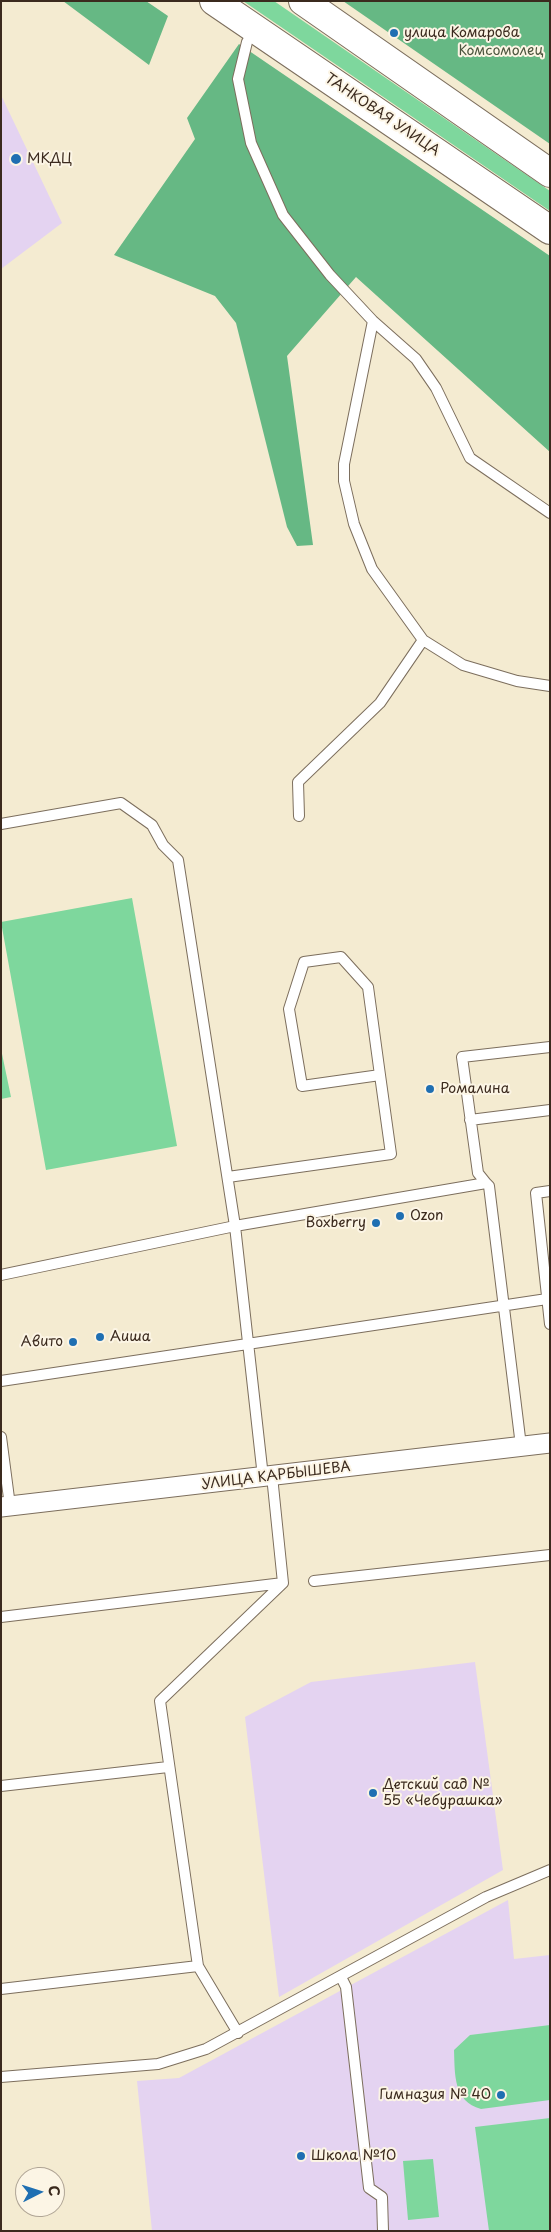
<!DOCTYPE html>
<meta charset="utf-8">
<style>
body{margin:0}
#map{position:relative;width:551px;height:2232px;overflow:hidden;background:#f4ebd1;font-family:"Playpen Sans",sans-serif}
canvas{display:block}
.frame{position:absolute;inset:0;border:2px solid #3b2a1e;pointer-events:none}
.north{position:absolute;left:15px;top:2167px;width:50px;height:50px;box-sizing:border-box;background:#fcf5e5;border:1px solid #afa495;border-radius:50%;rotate:85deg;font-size:14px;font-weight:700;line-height:20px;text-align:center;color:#3b2a1e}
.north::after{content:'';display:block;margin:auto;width:18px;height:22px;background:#1f6fb2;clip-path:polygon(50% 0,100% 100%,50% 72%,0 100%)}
</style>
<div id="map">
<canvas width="551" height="2232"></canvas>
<div class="frame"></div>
<div class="north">С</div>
</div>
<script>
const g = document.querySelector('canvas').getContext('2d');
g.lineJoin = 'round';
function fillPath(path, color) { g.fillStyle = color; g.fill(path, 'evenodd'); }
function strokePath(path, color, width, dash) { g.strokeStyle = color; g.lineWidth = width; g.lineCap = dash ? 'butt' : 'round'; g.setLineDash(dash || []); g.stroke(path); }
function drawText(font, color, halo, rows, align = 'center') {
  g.font = font + ' "Playpen Sans",sans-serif'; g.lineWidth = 4; g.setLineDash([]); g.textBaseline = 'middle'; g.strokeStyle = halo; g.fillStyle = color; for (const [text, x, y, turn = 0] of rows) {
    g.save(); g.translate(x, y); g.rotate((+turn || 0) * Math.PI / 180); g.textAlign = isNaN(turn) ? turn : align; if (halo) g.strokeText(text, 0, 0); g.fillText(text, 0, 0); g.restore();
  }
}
const built = new Path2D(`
 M1,95L62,223L1,269Z
 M475,1662L503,1870L279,1997L245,1717L311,1682Z
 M508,1900L514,1959L550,1955V2231H152L137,2081L179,2078Z`);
const green = new Path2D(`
 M243,1H274L550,191V211Z
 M132,898L177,1146L46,1170L1,922Z
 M1,1049L11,1097L1,1099Z
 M550,2025V2100L481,2109C453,2101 455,2075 454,2050L470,2035Z
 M550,2118V2231H489L475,2127Z
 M433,2159L439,2217L408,2220L403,2161Z`);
const forest = new Path2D(`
 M63,1H146L168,16L149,65Z
 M343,1H550V144Z
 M239,44L550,256V452L356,277L287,356L313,545L297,546L287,527L236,323L215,296L114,255L195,139L187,118Z`);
const lane = new Path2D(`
 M255,29L247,42L238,79L251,143L283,215L330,275L373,321L416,359L436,388L470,458L550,513
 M373,321L344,464V481L354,524L372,569L423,640L463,665L517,681L550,686
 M299,816L298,782L380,703L423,640
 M1,824L121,803L152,825L163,845L178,860L235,1226L263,1477
 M470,1120L550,1110
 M228,1177L391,1154L380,1075L302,1086L289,1009L304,962L341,957L368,987L380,1075
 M486,1183L478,1173L462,1057L550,1047
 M550,1191L536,1193L550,1324
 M1,1275L235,1226L486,1183L489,1186L521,1446
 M1,1381L547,1299
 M1,1437L10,1506
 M314,1581L550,1555
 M1,1617L283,1583
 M1,1786L168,1767
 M198,1966L238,2033
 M341,1977L346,1987L369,2188L382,2197L383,2231
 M1,1989L198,1966L160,1701L283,1583L272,1476
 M1,2077L158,2064L206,2049L486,1897L550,1870`);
const street = new Path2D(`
 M1,1507L550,1443`);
const secondary = new Path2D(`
 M214,1L550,230
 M303,1L550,173`);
const markers = [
 [394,33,5,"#1f6fb2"],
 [16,159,6,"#1f6fb2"],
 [430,1089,5,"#1f6fb2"],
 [400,1216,5,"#1f6fb2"],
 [376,1223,5,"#1f6fb2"],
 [100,1337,5,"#1f6fb2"],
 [73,1342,5,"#1f6fb2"],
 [373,1793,5,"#1f6fb2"],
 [501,2095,5,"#1f6fb2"],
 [301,2156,5,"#1f6fb2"]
];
const poiNames = [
 ["улица Комарова",404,33],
 ["МКДЦ",27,159],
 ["Ромалина",440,1089],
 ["Ozon",410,1216],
 ["Boxberry",366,1223,"right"],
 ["Аиша",110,1337],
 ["Авито",63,1342,"right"],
 ["Детский сад №",383,1785],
 ["55 «Чебурашка»",383,1801],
 ["Гимназия № 40",491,2095,"right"],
 ["Школа №10",311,2156]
];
const parkNames = [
 ["Комсомолец",501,51]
];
const streetNames = [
 ["ТАНКОВАЯ УЛИЦА",382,115,34],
 ["УЛИЦА КАРБЫШЕВА",276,1476,-7]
];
fillPath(built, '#e4d3f1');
fillPath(green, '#7ed79d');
fillPath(forest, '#66b884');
strokePath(lane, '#7c6e5d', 12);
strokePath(street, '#7c6e5d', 21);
strokePath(secondary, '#7c6e5d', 30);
strokePath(lane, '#fff', 10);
strokePath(street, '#fff', 19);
strokePath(secondary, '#fff', 28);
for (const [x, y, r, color] of markers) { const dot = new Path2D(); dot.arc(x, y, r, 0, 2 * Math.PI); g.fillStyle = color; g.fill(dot); strokePath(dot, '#fcf5e5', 2); }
drawText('14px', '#3b2a1e', '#fcf5e5', poiNames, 'left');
drawText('14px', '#4c553e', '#fcf5e5', parkNames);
drawText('14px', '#3b2a1e', '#fcf5e5', streetNames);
</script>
